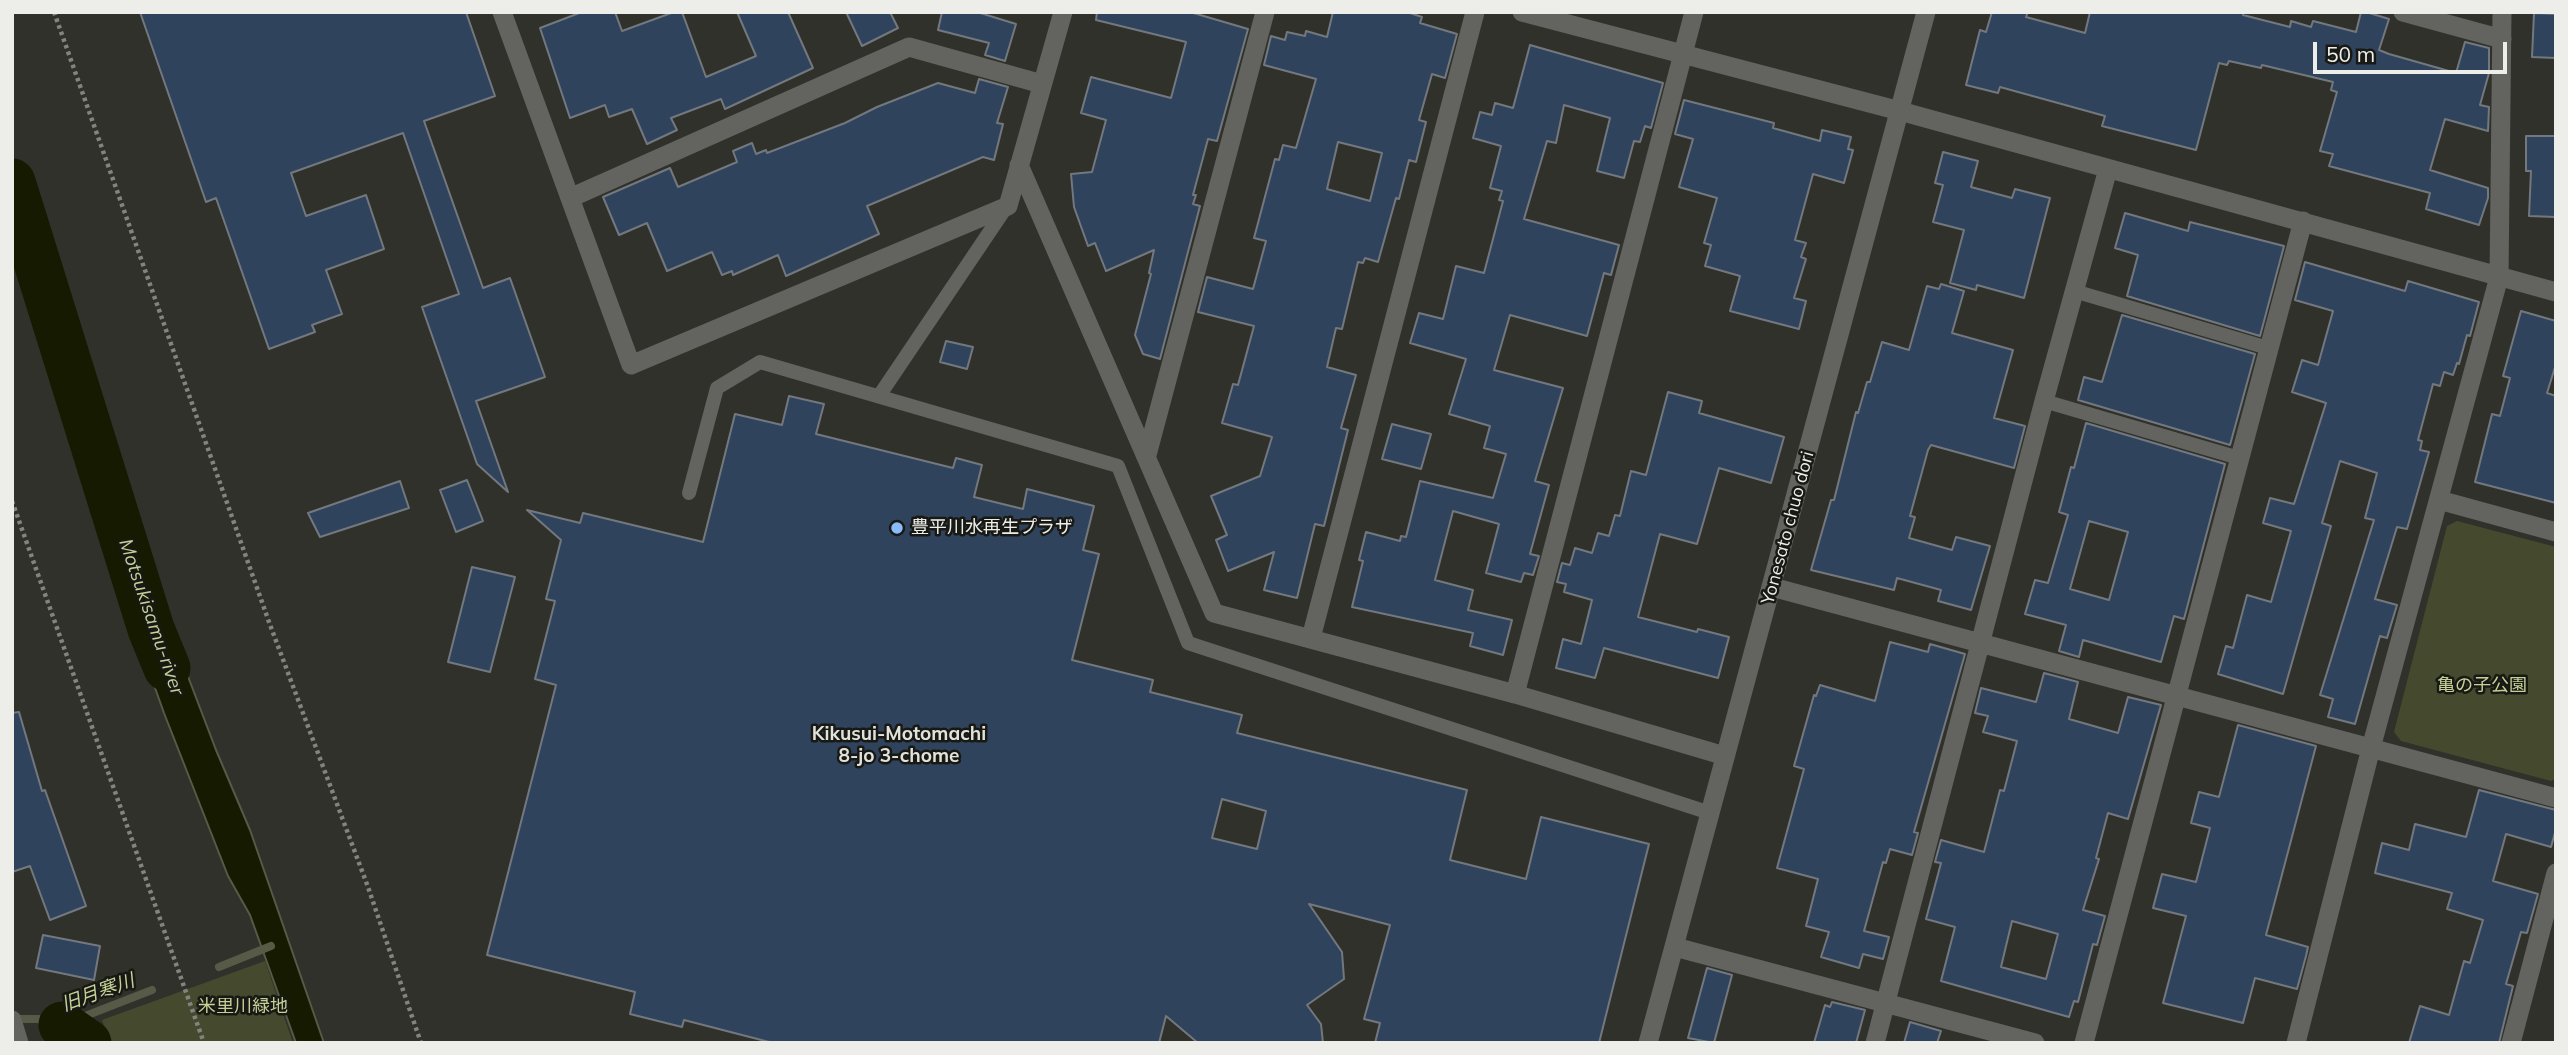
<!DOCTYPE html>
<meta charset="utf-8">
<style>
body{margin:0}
#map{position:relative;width:2568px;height:1055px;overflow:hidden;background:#30312a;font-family:Mulish,sans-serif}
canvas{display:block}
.frame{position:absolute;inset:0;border:14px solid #edeeea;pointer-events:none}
.scale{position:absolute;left:2313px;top:42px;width:194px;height:32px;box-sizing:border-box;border:4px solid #edeeea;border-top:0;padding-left:9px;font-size:21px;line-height:24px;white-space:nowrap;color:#edeeea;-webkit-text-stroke:5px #181915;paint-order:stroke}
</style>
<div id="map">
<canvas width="2568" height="1055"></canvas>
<div class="frame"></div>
<div class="scale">50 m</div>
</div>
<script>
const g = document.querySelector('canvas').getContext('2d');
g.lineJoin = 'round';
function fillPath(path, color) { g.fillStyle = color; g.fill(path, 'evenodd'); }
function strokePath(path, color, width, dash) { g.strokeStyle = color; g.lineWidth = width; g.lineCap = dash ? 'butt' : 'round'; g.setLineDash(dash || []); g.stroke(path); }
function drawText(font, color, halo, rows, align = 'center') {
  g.font = font + ' Mulish,"Noto Sans JP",sans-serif'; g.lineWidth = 5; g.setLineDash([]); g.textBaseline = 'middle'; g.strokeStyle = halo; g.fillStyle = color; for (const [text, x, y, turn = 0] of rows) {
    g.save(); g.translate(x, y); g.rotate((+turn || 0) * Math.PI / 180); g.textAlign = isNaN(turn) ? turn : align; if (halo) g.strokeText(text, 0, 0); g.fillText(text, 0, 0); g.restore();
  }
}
const green = new Path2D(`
 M2457,521L2556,547V779L2551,781L2401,741L2394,732L2447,526Z
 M265,961L293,1043H110L102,1020Z`);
const water = new Path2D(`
 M160,603L216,750L250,830L324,1043H296L250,915L228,876L164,713L129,615Z`);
const stream = new Path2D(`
 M219,967L271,946
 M12,1019H38L62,1025L152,990`);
const river = new Path2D(`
 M12,182L151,629L167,668
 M62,1025L88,1043`);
const building = new Path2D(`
 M140,12H466L495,96L424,121L483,288L510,278L545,377L476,401L508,492L477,464L422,307L459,294L403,133L291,173L306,216L366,195L384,249L326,270L342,314L312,325L315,332L269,349L216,198L206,202Z
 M582,12H615L622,31L674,12H682L706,77L756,56L737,12H788L813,68L725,109L721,99L671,118L677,130L647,144L632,109L609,117L605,105L570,118L540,28Z
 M846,12H890L898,28L862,46Z
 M942,12H977L1016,24L1005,61L985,55L989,43L938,30Z
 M1097,12H1190L1248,29L1217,141L1208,139L1193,195H1196L1193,204L1200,206L1160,359L1143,354L1135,335L1151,274L1149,273L1154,250L1106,271L1095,243L1088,246L1074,207L1071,174L1092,172L1106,120L1081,113L1091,77L1171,98L1186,42L1096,20Z
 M1333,12H1407L1422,17L1420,23L1457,34L1445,78L1432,74L1419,120L1426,122L1416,162L1409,160L1399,199L1396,198L1378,262L1365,258L1363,263L1358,262L1342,329L1336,328L1327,367L1356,375L1341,428L1348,430L1324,526L1315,524L1297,598L1264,590L1274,552L1228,571L1216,540L1227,535L1211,496L1260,476L1272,437L1222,423L1233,384L1238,385L1254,326L1198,312L1207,277L1253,289L1266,241L1254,238L1275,159L1279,160L1283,145L1296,148L1316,79L1264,65L1271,36L1285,40L1287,32L1305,36L1306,31L1327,37ZM1338,142L1382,153L1370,201L1327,189Z
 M1992,12H2028L2026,17L2085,33L2090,12H2244L2243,15L2290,27L2291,21L2311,27L2313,21L2356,32L2361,12H2366L2389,19L2379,50L2389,54L2456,73L2465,42L2489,48V73L2480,105L2489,107L2488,131L2445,119L2430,170L2488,188V198L2479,225L2426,209L2430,193L2329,166L2333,154L2320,151L2337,92L2331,90L2333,82L2262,65L2261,68L2229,61L2227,65L2219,63L2196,150L2102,126L2105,116L2000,87L1998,93L1966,85L1980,30L1986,32Z
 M2534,13L2556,14V58L2532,57Z
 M1530,45L1663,83L1651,128L1645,126L1640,142L1634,141L1624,178L1597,171L1610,118L1564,105L1556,143L1547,141L1524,219L1619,245L1611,275L1604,273L1587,336L1510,315L1494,370L1563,388L1535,481L1549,485L1530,554L1539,556L1533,575L1524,573L1521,582L1486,573L1499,524L1453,511L1435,580L1473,590L1468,610L1512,620L1503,655L1470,646L1473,633L1352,607L1363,561L1359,560L1366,532L1400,541L1401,536L1406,537L1420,481L1493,498L1506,454L1484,448L1490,426L1449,414L1466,359L1410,343L1419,313L1443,319L1456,266L1484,273L1503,201L1499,200L1502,191L1490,188L1501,146L1473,138L1480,112L1492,115L1495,103L1513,108Z
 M979,79L1008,87L997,123L1003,124L994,160L983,157L867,206L879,234L786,276L778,255L733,275L732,271L722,275L712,252L667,271L647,223L619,235L603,197L670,168L678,187L737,162L733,151L752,143L756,154L766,150L767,153L845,123L877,107L938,83L975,93Z
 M1684,100L1774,123L1773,128L1820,141L1822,130L1851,137L1848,149L1853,150L1844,183L1813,174L1795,240L1806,243L1801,257L1806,259L1794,298L1806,301L1799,329L1730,311L1740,276L1705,266L1711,245L1704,243L1717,198L1679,187L1693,139L1675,134Z
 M2526,136H2556V217L2529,216L2531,171H2526Z
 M1943,152L1978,161L1971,187L2012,198L2015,189L2050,198L2024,298L1977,285L1976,290L1950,283L1964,230L1933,222L1943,185L1935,183Z
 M2125,213L2188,231L2190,222L2284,246L2260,336L2127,296L2138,255L2115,248Z
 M2305,262L2405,291L2408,281L2479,302L2470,336L2467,335L2459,364L2457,363L2453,375L2444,372L2440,386L2433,384L2418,440L2422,441L2420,450L2429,452L2407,529L2397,527L2375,599L2397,605L2387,638L2380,636L2355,724L2328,717L2333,699L2320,695L2374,520L2365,518L2377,473L2340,461L2322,523L2331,526L2283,694L2218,674L2226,646L2233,648L2247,595L2271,602L2291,531L2263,523L2270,498L2294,504L2326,403L2292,392L2302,360L2318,365L2333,311L2295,300Z
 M1941,284L1964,291L1952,333L2013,350L1994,418L2025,426L2014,468L1931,445L1928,450L1910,516L1915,517L1909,538L1952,550L1956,537L1990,546L1971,610L1938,601L1941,590L1897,578L1894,590L1811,570L1831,500H1834L1856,412L1858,413L1867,382H1870L1882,342L1909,350L1927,286L1939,289Z
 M2521,311L2556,321V364L2547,393L2556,396V503L2475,482L2492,414L2500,416L2510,378L2503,376Z
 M2122,315L2255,354L2230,445L2078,400L2084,377L2102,382Z
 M946,341L973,347L967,369L940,362Z
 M1668,392L1702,401L1699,413L1784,437L1771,483L1719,468L1697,544L1660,534L1638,617L1697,632L1698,629L1729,637L1718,678L1604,648L1595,678L1556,668L1563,639L1581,644L1592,600L1564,592L1566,584L1557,582L1562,563L1570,565L1575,548L1592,553L1598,533L1609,536L1615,515L1620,516L1631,471L1646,475Z
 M789,396L824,404L816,434L953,468L956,458L982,465L974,497L1023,509L1027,489L1094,506L1083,550L1099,554L1072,660L1153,680L1150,692L1242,715L1237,733L1467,790L1450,860L1526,879L1541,817L1649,844L1599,1043H1375L1380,1023L1364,1019L1390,925L1309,904L1342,952L1344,979L1307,1005L1321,1024L1323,1043H1198L1166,1016L1159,1043H773L684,1020L682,1027L630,1014L635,992L487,955L556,685L535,679L555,601L546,599L561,540L527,510L580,523L583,513L703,542L735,414L782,425ZM1222,799L1266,811L1257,849L1212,838Z
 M2086,423L2225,464L2184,619L2174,616L2161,662L2083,640L2079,657L2059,651L2066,625L2025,614L2035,580L2048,583L2068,515L2059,512L2071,467L2074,468ZM2089,521L2128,532L2109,600L2070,589Z
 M1392,424L1431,434L1421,469L1382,459Z
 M467,480L483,521L456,532L440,490Z
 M400,481L409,508L320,537L308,513Z
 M472,567L515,577L490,672L448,662Z
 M1890,642L1928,652L1930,644L1965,654L1914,832L1918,833L1912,855L1890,849L1886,863L1883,862L1864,931L1889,937L1883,959L1863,954L1859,968L1821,957L1829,932L1806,926L1818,879L1777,868L1804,769L1794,766L1814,695L1816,696L1820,685L1875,701Z
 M2044,673L2078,682L2069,719L2118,733L2128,697L2161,705L2128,819L2108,813L2096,858L2099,859L2083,910L2105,916L2097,945L2093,944L2078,1002L2074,1001L2069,1017L1941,981L1955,927L1926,919L1941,863L1935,862L1941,840L1984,852L2000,790L2004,791L2017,741L1983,732L1988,716L1975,713L1981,688L2036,702ZM2012,921L2058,934L2046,979L2001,967Z
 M19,712L42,791L45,790L86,906L50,920L30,866L12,872V713Z
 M2238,725L2316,746L2266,935L2308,947L2306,956L2297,989L2255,978L2243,1023L2163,1003L2186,916L2153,908L2162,874L2196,882L2210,828L2191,823L2199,792L2219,797Z
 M2479,790L2556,810V829L2551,847L2506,834L2493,881L2538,894L2527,933L2521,932L2506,984L2513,986L2499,1043H2409L2420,1006L2449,1015L2464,961L2470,963L2483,920L2447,909L2452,893L2375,873L2382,843L2409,850L2415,824L2466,837Z
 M43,935L100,946L94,980L36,968Z
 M1707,968L1732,975L1714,1043L1688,1038Z
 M1832,1002L1865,1010L1856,1043H1814L1825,1005L1830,1007Z
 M1910,1022L1941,1031L1937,1043H1904Z`);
const path = new Path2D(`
 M54,12L269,622L368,887L421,1043
 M12,501L204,1043`);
const service = new Path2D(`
 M2074,291L2268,348
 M879,396L1007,206
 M2044,401L2239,458
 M689,493L717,388L760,362L1118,466L1188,643L1710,813`);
const minor = new Path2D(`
 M502,12L631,365L1008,206L1063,12
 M1522,12L1900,111L2556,292
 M2403,12L2502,39
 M1019,165L1214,613L1515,694L1725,756
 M570,198L909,47L1042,84
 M1147,455L1265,12
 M2439,500L2556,532
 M1772,587L2556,798
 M1311,638L1475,12
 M1515,694L1694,12
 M1675,947L2035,1043
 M12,1020L19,1043
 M1875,1043L2044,401L2108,169
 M2084,1043L2303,221
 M2296,1043L2371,748L2499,277L2502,12
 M2511,1043L2556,873`);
const tertiary = new Path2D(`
 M1648,1043L1926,12`);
const markers = [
 [897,528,7,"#89bafc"]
];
const poiNames = [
 ["豊平川水再生プラザ",911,528]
];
const streetNames = [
 ["Yonesato chuo dori",1788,528,-75]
];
const parkNames = [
 ["亀の子公園",2482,686],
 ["米里川緑地",243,1007]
];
const waterNames = [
 ["Motsukisamu-river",151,617,71],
 ["旧月寒川",98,993,-20]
];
const neighbourhoodNames = [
 ["Kikusui-Motomachi",899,734],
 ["8-jo 3-chome",899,756]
];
fillPath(green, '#454a2f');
fillPath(water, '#161a00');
strokePath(water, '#565a46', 2);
strokePath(stream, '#565a46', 8);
strokePath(river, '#161a00', 47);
fillPath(building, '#30435c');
strokePath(building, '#73787f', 2);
strokePath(path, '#83847f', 4.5, [3.5, 3.5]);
strokePath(service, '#636460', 14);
strokePath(minor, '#636460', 19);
strokePath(tertiary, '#636460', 19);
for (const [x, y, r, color] of markers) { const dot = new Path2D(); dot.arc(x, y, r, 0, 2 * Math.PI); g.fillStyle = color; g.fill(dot); strokePath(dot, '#181915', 2.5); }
drawText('18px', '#edeeea', '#181915', poiNames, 'left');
drawText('18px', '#edeeea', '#181915', streetNames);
drawText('18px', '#c4d095', '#181915', parkNames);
drawText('italic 19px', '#c5d196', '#181915', waterNames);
drawText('bold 19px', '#e1e3da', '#181915', neighbourhoodNames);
</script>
